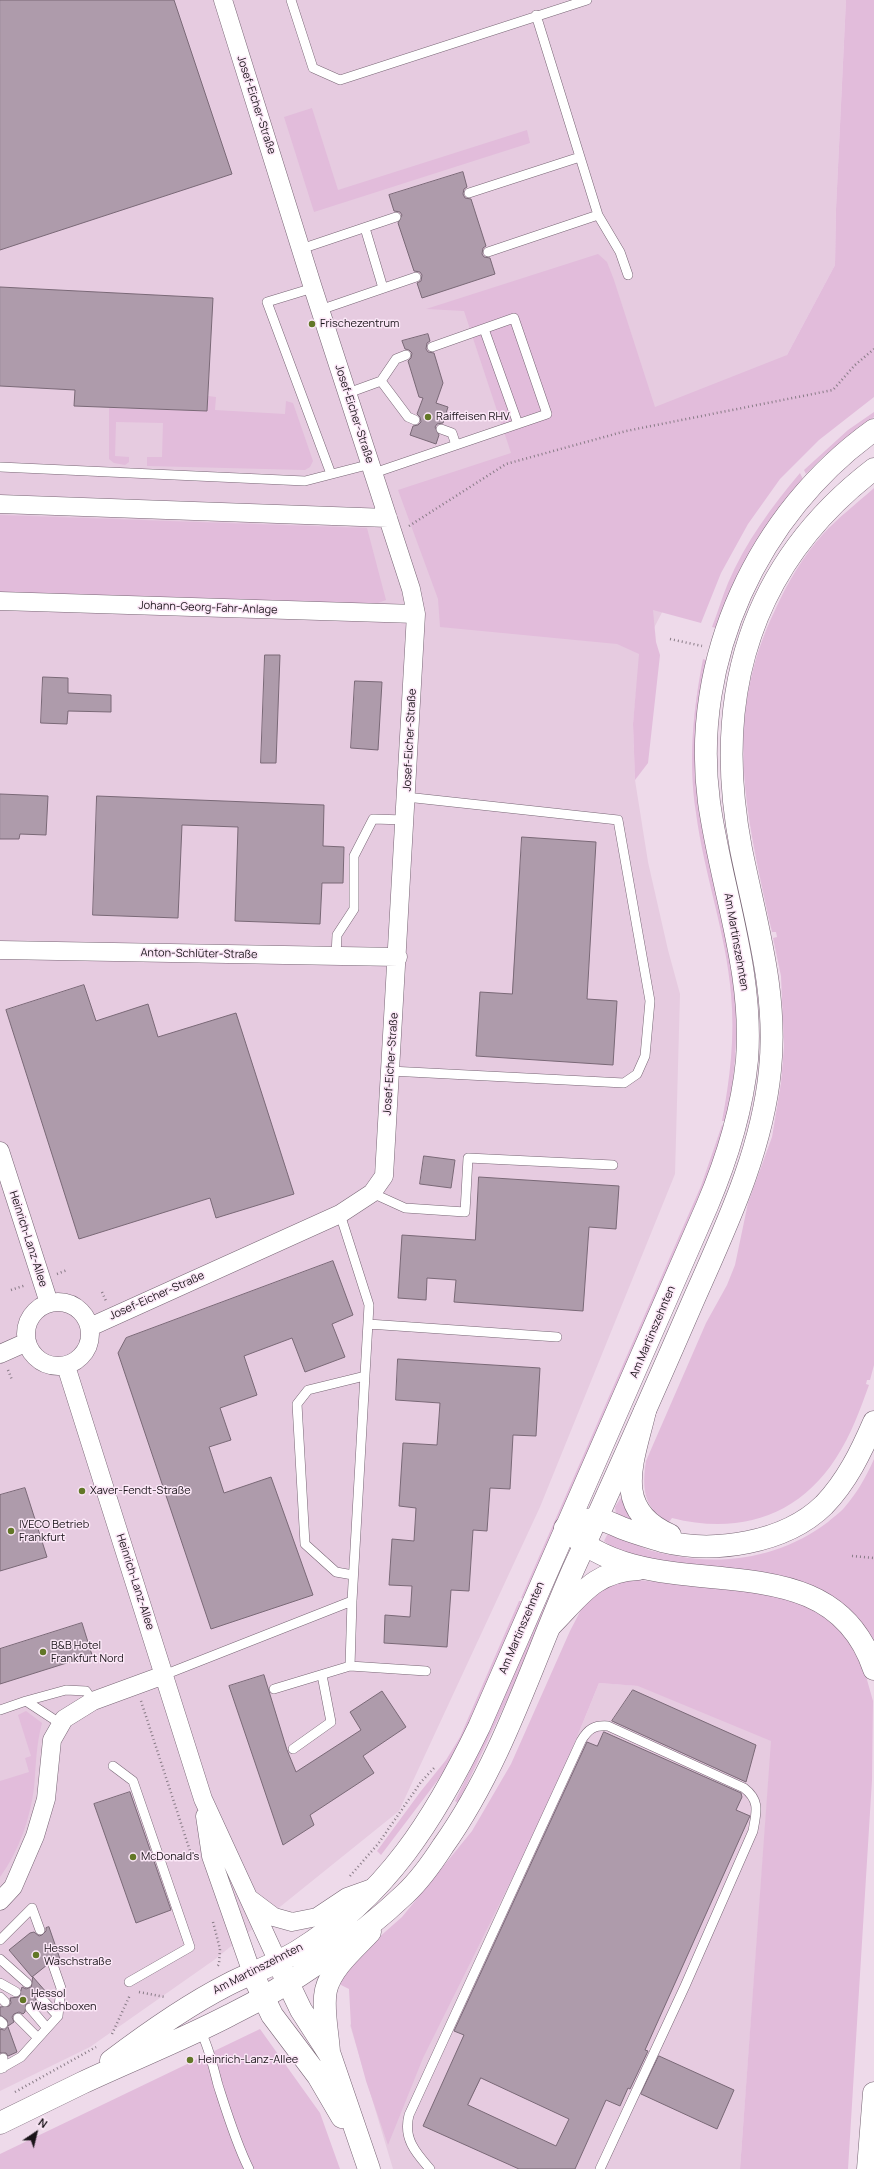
<!DOCTYPE html>
<meta charset="utf-8">
<style>
body{margin:0}
#map{position:relative;width:874px;height:2169px;overflow:hidden;background:#eedaea;font-family:Manrope,sans-serif}
canvas{display:block}
.north{position:absolute;left:16px;top:2113px;width:40px;height:40px;-webkit-text-stroke:3px #fbe7f7;paint-order:stroke;rotate:35deg;font-size:11px;font-weight:700;line-height:16px;text-align:center;color:#1a1419}
.north::after{content:'';display:block;margin:auto;width:14px;height:18px;background:#1a1419;clip-path:polygon(50% 0,100% 100%,50% 72%,0 100%)}
</style>
<div id="map">
<canvas width="874" height="2169"></canvas>
<div class="north">N</div>
</div>
<script>
const g = document.querySelector('canvas').getContext('2d');
g.lineJoin = 'round';
function fillPath(path, color) { g.fillStyle = color; g.fill(path, 'evenodd'); }
function strokePath(path, color, width, dash) { g.strokeStyle = color; g.lineWidth = width; g.lineCap = dash ? 'butt' : 'round'; g.setLineDash(dash || []); g.stroke(path); }
function drawText(font, color, halo, rows, align = 'center') {
  g.font = font + ' Manrope,sans-serif'; g.lineWidth = 3; g.setLineDash([]); g.textBaseline = 'middle'; g.strokeStyle = halo; g.fillStyle = color; for (const [text, x, y, turn = 0] of rows) {
    g.save(); g.translate(x, y); g.rotate((+turn || 0) * Math.PI / 180); g.textAlign = isNaN(turn) ? turn : align; if (halo) g.strokeText(text, 0, 0); g.fillText(text, 0, 0); g.restore();
  }
}
const built = new Path2D(`
 M0,0H846L836,209L835,265L787,355L703,533L640,655L633,724L635,780L648,862L668,950L680,994L675,1174L540,1507L399,1811L214,1960L90,2047L0,2091Z
 M599,1683L775,1696L740,2169H393L350,2025L458,1932L547,1811Z`);
const green = new Path2D(`
 M846,0H874V397L819,440L780,479L748,524L721,573L701,623L653,610L656,642L660,655L648,763L635,780L633,724L639,654L617,644L440,627L438,599L398,490L511,453L464,311L426,309L598,254L607,262L614,280L655,407L787,355L835,265L836,209Z
 M312,108L338,190L527,130L530,143L314,212L284,117Z
 M208,396L216,397L215,410L285,414L286,401L293,403L313,461L310,467L305,470L147,466V457H162L163,423L116,422L115,456L129,457V462L125,465L114,463L109,459V408L207,411Z
 M874,412V417L825,455L806,474L804,470L848,430Z
 M800,473L803,479C764,523 735,572 716,628L712,627C718,612 722,597 728,583C745,543 772,506 800,473Z
 M874,488V1365L870,1380H867L866,1384L869,1385C860,1410 851,1435 836,1458C798,1517 738,1535 672,1518L669,1522C643,1509 642,1487 646,1461L706,1323L727,1285L735,1265L748,1203L772,1137L781,1083L784,1047L781,976L773,938L777,937L776,932H772C747,817 721,720 776,608C788,582 803,556 823,534C838,518 857,503 874,488Z
 M0,515L367,528L386,600L373,605L0,593Z
 M703,659L707,660C699,703 693,747 697,790C702,846 721,900 730,956C740,1016 737,1063 727,1121H722C730,1079 735,1037 731,994C726,933 704,874 696,813C688,761 693,710 703,659Z
 M722,1125H725L716,1156L525,1600L521,1598L701,1186Z
 M874,1459V1646L855,1617L842,1605L811,1586L663,1565L613,1548L604,1541L607,1535C621,1535 632,1542 644,1548C653,1552 666,1554 676,1556C729,1566 785,1555 828,1522C833,1517 840,1513 844,1508C857,1493 866,1477 874,1459Z
 M627,1496L635,1517L632,1521L616,1514L615,1507L620,1499Z
 M566,1558L569,1559L508,1698L458,1803L455,1801L483,1744Z
 M629,1579L784,1596L811,1606L845,1634L862,1662L873,1701L872,1780L848,2169H740L771,1741L638,1686L599,1683L553,1796L423,2058L388,2145L366,2081L351,2026L349,1989L339,1984L352,1961L402,1917L472,1831L511,1764L570,1631L584,1604L609,1585Z
 M519,1601H523L489,1680L450,1764L381,1855L377,1851L421,1791L446,1760L460,1737Z
 M26,1711L42,1723C36,1745 36,1765 34,1788C30,1819 19,1851 0,1877V1781L29,1772L25,1758L31,1756L18,1715Z
 M260,2029L320,2113L340,2169H0V2154Z`);
const building = new Path2D(`
 M0,0H174L232,174L0,250Z
 M463,172L467,187L464,189L463,194L465,198L471,199L486,246L483,248L482,254L484,257L490,258L495,274L422,298L417,283L421,281L422,275L420,272L414,271L398,223L402,215L400,212L394,211L389,195Z
 M0,287L213,298L207,411L74,406L75,390L0,386Z
 M428,334L430,341L427,343L426,349L428,352L434,353L443,383L436,403L448,407L443,423L437,424L435,427L439,435L436,444L410,435L413,426L418,425L421,422L420,417L417,414L423,398L419,397L408,361L411,358L412,353L409,350L405,349L402,341Z
 M265,655H280L276,763H261Z
 M43,677L68,678V693L111,695V712L68,711L67,724L41,723Z
 M355,681L382,682L378,750L351,748Z
 M0,794L48,796L46,835L20,834L19,839H0Z
 M97,796L324,805L323,846L344,847L343,883H322L320,924L235,921L238,827L182,825L178,918L93,915Z
 M522,837L596,842L587,999L617,1001L613,1065L476,1056L480,992L512,994Z
 M84,985L96,1021L148,1004L158,1037L236,1013L294,1194L216,1218L210,1198L79,1239L6,1010Z
 M424,1156L455,1160L451,1188L420,1184Z
 M479,1177L619,1186L616,1229L589,1227L583,1311L454,1302L456,1280L427,1278L426,1300L398,1298L402,1235L475,1240Z
 M333,1261L353,1315L332,1324L345,1357L305,1372L292,1338L244,1356L257,1395L220,1408L231,1440L209,1447L224,1493L271,1477L313,1595L211,1629L118,1353L126,1338Z
 M398,1359L540,1368L536,1436L513,1435L510,1489L490,1488L487,1531L473,1530L469,1591L451,1590L447,1647L384,1643L385,1615L410,1617L412,1586L389,1585L392,1539L414,1541L416,1508L399,1506L403,1443L437,1445L440,1403L396,1400Z
 M25,1488L47,1557L0,1571V1495Z
 M82,1623L92,1655L0,1684V1649Z
 M264,1675L287,1750L296,1772L361,1730L350,1712L382,1691L406,1727L363,1756L374,1773L310,1815L314,1825L283,1845L229,1686Z
 M633,1690L756,1745L746,1782L612,1721Z
 M604,1732L741,1793L742,1797L736,1810L750,1816L749,1818L645,2050L648,2051L630,2089L628,2088L620,2106L606,2100L575,2169H519L423,2126L464,2035L454,2031L586,1744L587,1742L597,1746ZM481,2078L569,2119L556,2146L468,2105Z
 M130,1792L171,1910L136,1923L94,1804Z
 M49,1927L60,1959L50,1957L46,1960L47,1965L32,1977L9,1950L30,1933L34,1932L39,1936L42,1935L46,1931V1928Z
 M33,1977L47,1993H37L35,1997L36,2002L26,2004L25,2012L23,2014L19,2012L14,2014L12,2017L14,2022L8,2026L7,2020L0,2015V2007L9,2006L11,2003L10,1998L19,1997L22,1987L26,1989L31,1987Z
 M8,2027L17,2052L8,2056L6,2053H0V2029L4,2030Z
 M659,2056L734,2090L717,2129L641,2094Z`);
const path = new Path2D(`
 M409,526L506,464L626,431L833,390L855,365L874,349
 M670,639L702,646
 M57,1274L67,1270
 M11,1290L26,1285
 M102,1292L106,1301
 M8,1370L12,1380
 M852,1556L874,1558
 M141,1701L191,1854
 M350,1876L378,1844L421,1782L434,1768
 M213,1922L220,1949L219,1964L217,1967
 M139,1992L165,1997
 M112,2034L130,1995
 M15,2092L96,2047`);
const service = new Path2D(`
 M291,0L313,68L340,80L587,0
 M536,15L598,215L620,252L628,275
 M469,193L580,157
 M365,228L383,288
 M301,249L396,217
 M488,252L598,215
 M313,288L267,302L331,474
 M320,310L416,277
 M484,329L518,424
 M381,381L408,417L415,420
 M348,393L381,381L396,359L406,355
 M441,429L452,433L456,445
 M0,467L305,481L371,464
 M374,473L547,414L514,318L432,347
 M336,956L337,935L354,909V856L373,819L405,820
 M390,1071L624,1083L637,1074L645,1056L650,1001L618,820L406,797
 M372,1193L405,1208L465,1212L468,1158L613,1165
 M368,1324L557,1337
 M353,1575L336,1572L305,1544L297,1404L308,1390L365,1376
 M350,1666L426,1671
 M164,1675L352,1601
 M274,1689L350,1666L352,1601L369,1305L340,1214
 M26,1701L66,1690L86,1691L93,1701
 M0,1710L26,1701L61,1724
 M293,1749L331,1722L322,1675
 M113,1766L133,1781L190,1947L129,1982
 M0,1940L32,1908L40,1930
 M0,1959L27,1983
 M0,1983L16,1992
 M0,1997L5,2002
 M41,1998L58,2016
 M30,2008L47,2028
 M18,2018L38,2038
 M0,2021L3,2024
 M200,2030C209,2047 213,2066 218,2085C227,2113 236,2143 249,2169
 M3,2068V2058
 M0,2069L21,2057L58,2016L61,1988L52,1962
 M430,2169C415,2152 403,2138 409,2115L581,1741C588,1729 594,1725 608,1726L744,1788C761,1801 756,1813 753,1831L685,1986L600,2169`);
const minor = new Path2D(`
 M0,504L388,518
 M0,601L416,614
 M0,950L398,957
 M0,1151L49,1303
 M26 1334a32 32 0 1 1 64 0a32 32 0 1 1-64 0Z
 M90,1327L340,1214L372,1193L384,1176L416,614L411,589L313,288L223,0
 M0,1354L27,1342
 M66,1366L203,1799L278,1962
 M205,1816L211,1856L252,1973
 M250,1899L274,1917L292,1922L317,1917L347,1897L375,1887
 M0,1901L13,1887L35,1836L46,1799L52,1740L64,1719L93,1701L164,1675`);
const tertiary = new Path2D(`
 M278,1962L301,2010L330,2055L369,2169
 M252,1973L272,2015L318,2076L342,2117
 M329,2052C328,2034 322,2007 326,1990C331,1968 355,1948 370,1932`);
const secondary = new Path2D(`
 M111,2061C148,2033 186,2006 227,1985C250,1973 275,1965 298,1951C387,1896 435,1818 479,1727L707,1206C727,1159 742,1111 747,1060C754,972 721,888 709,802C690,659 758,513 874,430
 M0,2123C27,2110 55,2096 82,2083C131,2060 182,2040 230,2015C289,1986 358,1939 405,1894C420,1880 432,1863 443,1846C502,1763 532,1663 573,1570C614,1481 654,1391 693,1301C726,1226 762,1152 770,1070C778,993 756,924 741,849C712,697 749,565 874,469`);
const motorway = new Path2D(`
 M645,1411C634,1459 610,1509 670,1535
 M874,1422C861,1452 847,1481 824,1505C785,1543 714,1554 662,1541C649,1537 635,1533 622,1528C614,1525 604,1519 596,1519C585,1518 574,1524 565,1528C652,1617 827,1529 874,1669
 M551,1625C580,1596 594,1571 638,1569
 M868,2169L874,2093`);
const markers = [
 [312,324,4,"#627727"],
 [428,417,4,"#627727"],
 [82,1491,4,"#627727"],
 [11,1531,4,"#627727"],
 [43,1652,4,"#627727"],
 [133,1857,4,"#627727"],
 [36,1955,4,"#627727"],
 [23,2000,4,"#627727"],
 [190,2060,4,"#627727"]
];
const streetNames = [
 ["Josef-Eicher-Straße",256,105,72],
 ["Josef-Eicher-Straße",354,414,72],
 ["Johann-Georg-Fahr-Anlage",208,608,2],
 ["Josef-Eicher-Straße",410,740,-87],
 ["Am Martinszehnten",736,942,80],
 ["Anton-Schlüter-Straße",199,954,1],
 ["Josef-Eicher-Straße",391,1064,-86],
 ["Heinrich-Lanz-Allee",28,1239,72],
 ["Josef-Eicher-Straße",157,1296,-24],
 ["Am Martinszehnten",653,1332,-67],
 ["Heinrich-Lanz-Allee",135,1582,72],
 ["Am Martinszehnten",522,1628,-67],
 ["Am Martinszehnten",258,1969,-27]
];
const poiNames = [
 ["Frischezentrum",320,324],
 ["Raiffeisen RHV",436,417],
 ["Xaver-Fendt-Straße",90,1491],
 ["IVECO Betrieb",19,1525],
 ["Frankfurt",19,1538],
 ["B&B Hotel",51,1646],
 ["Frankfurt Nord",51,1659],
 ["McDonald's",141,1857],
 ["Hessol",44,1949],
 ["Waschstraße",44,1962],
 ["Hessol",31,1994],
 ["Waschboxen",31,2007],
 ["Heinrich-Lanz-Allee",198,2060]
];
fillPath(built, '#e6cbe0');
fillPath(green, '#e2bcdb');
fillPath(building, '#ae9bab');
strokePath(building, '#7a6977', 1);
strokePath(service, '#786675', 10);
strokePath(minor, '#786675', 19);
strokePath(tertiary, '#786675', 23);
strokePath(secondary, '#786675', 23);
strokePath(motorway, '#786675', 23);
strokePath(path, '#887b86', 2.5, [1, 3]);
strokePath(service, '#fff', 9);
strokePath(minor, '#fff', 18);
strokePath(tertiary, '#fff', 22);
strokePath(secondary, '#fff', 22);
strokePath(motorway, '#fff', 22);
for (const [x, y, r, color] of markers) { const dot = new Path2D(); dot.arc(x, y, r, 0, 2 * Math.PI); g.fillStyle = color; g.fill(dot); strokePath(dot, '#fbe7f7', 1.5); }
drawText('11px', '#1a1419', '#fbe7f7', streetNames);
drawText('11px', '#1a1419', '#fbe7f7', poiNames, 'left');
</script>
